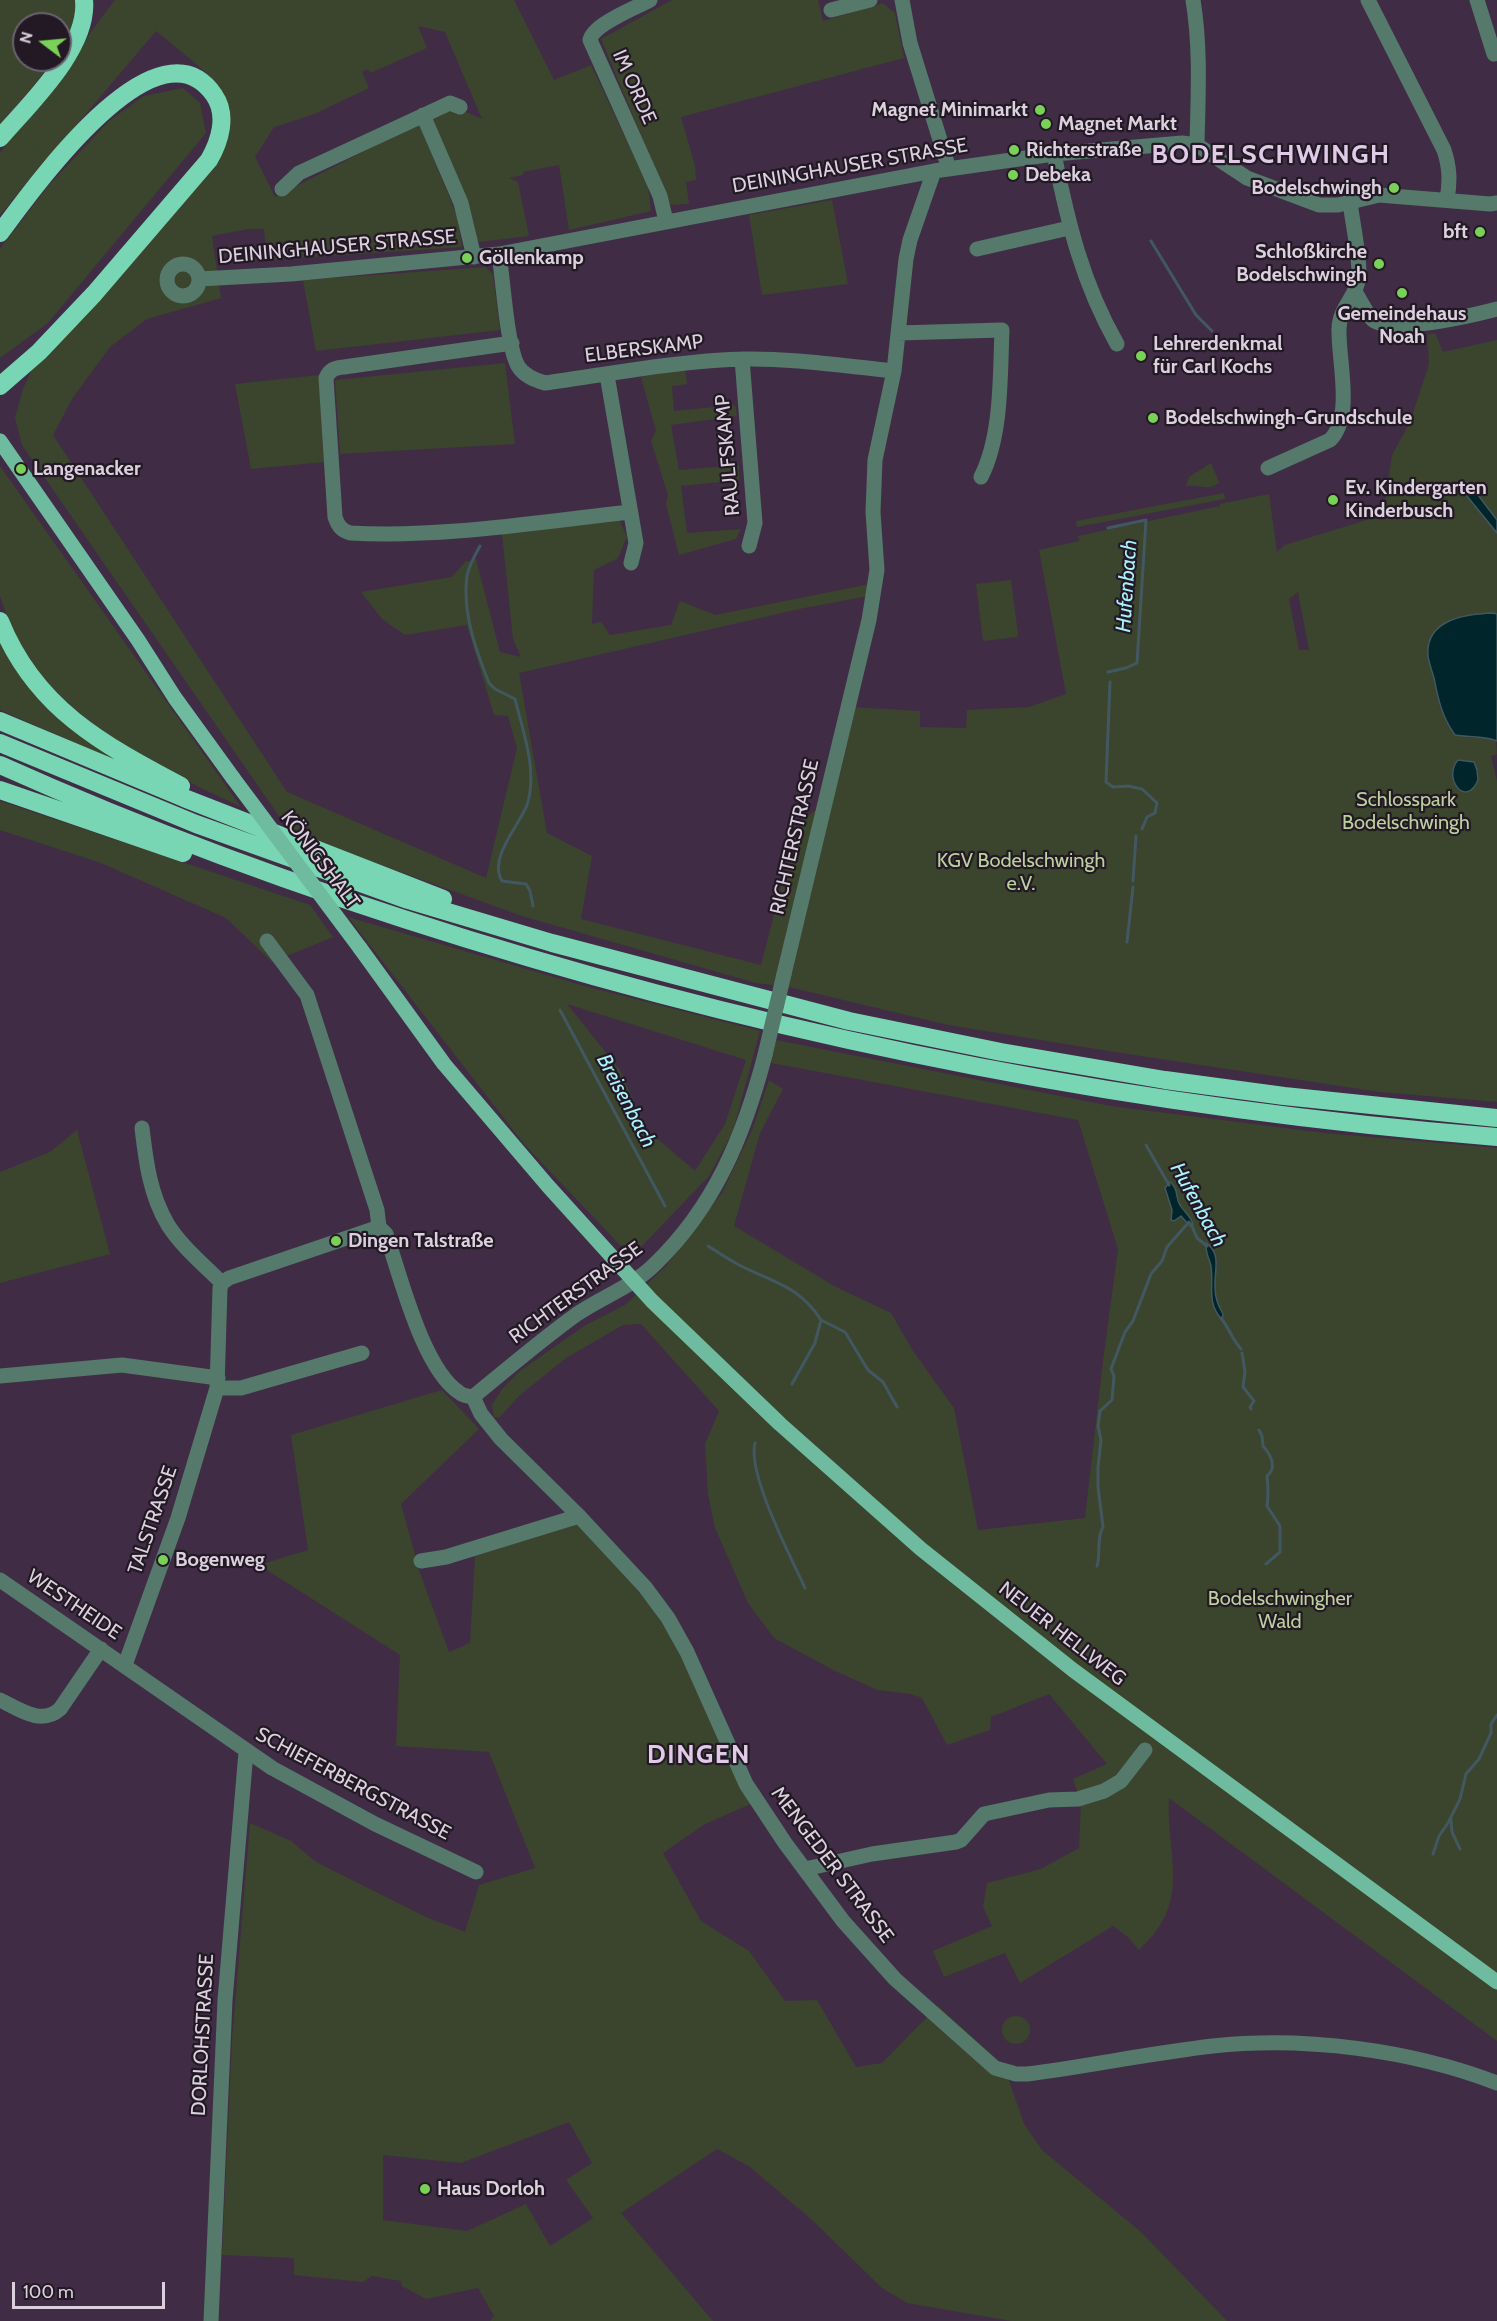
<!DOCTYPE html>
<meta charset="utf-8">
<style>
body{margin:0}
#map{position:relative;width:1497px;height:2321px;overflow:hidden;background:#402d45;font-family:Cabin,sans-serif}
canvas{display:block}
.north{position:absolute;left:12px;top:12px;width:60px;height:60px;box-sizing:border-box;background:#221924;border:2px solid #6c626f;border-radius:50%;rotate:286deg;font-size:16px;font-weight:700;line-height:24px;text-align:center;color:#dcd0df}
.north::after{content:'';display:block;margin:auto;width:21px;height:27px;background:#79d157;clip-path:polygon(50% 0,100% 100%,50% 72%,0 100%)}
.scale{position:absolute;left:12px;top:2282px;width:153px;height:27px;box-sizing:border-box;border:3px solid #dcd0df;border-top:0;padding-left:8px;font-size:18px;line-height:21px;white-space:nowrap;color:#dcd0df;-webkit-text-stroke:4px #221924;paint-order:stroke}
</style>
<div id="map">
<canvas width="1497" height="2321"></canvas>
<div class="north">N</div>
<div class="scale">100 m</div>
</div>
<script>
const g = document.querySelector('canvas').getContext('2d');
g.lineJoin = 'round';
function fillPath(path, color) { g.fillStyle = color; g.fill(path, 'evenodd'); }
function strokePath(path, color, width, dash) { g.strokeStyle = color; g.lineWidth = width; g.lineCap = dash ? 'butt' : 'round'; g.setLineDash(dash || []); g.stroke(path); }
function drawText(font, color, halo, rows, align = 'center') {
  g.font = font + ' Cabin,sans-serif'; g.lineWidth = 4.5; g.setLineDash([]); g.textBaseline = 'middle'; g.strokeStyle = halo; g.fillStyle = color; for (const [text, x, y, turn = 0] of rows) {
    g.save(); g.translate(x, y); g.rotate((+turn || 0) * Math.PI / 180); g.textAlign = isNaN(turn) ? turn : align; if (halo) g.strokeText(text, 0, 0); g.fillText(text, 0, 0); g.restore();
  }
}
const green = new Path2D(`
 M0,0H77L75,23L60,52V24H24V60H55L0,125Z
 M115,0H514L554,80L591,65L648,186L651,211L569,230L559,165L523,172L524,175L509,178L518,182L529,236L478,242L433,119L457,108L482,119L445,32L418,26L427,48L370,73L368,69L362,72L369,88L312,115L274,127L255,157L275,197L419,123L457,216L462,247L267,260L264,229H248L212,236L221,298L147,319L110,347L72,399L53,435L287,792L486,878L517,748L508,716L494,715L467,625L405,635L383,620L361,592L452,577L465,562L476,559L500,652L521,657L513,639L502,534L619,519L627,537L618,558L594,570L592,624L601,622L610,635L671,625L680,601L715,615L870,584L874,595L799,609L519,673L547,833L592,856L581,919L761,965L798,822L824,805L848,707L920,711V727L966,728L967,710L1029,707L1066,694L1039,550L1079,541L1078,536L1220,506V504L1269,494L1277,552L1285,545L1383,515L1392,455L1410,422L1429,364L1427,335L1435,333L1443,352L1497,340V530L1493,529L1497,533V614C1472,615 1453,614 1434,632V682L1440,708L1469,738H1493L1496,739L1497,754L1491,756L1497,781V1102L1380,1092L1121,1053L948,1025L789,987L756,983L522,916L290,832L22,445L15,418L23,389L33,367L225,143C227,133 231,120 230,110C225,82 177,49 156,31L0,215V153ZM1298,592L1309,650H1299L1289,599Z
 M672,0H818L823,21L883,3L895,13L904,58L681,117L695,166L696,180L686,182L689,204L670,205L601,39Z
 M183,88L200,103L206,133L48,323L0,358V249L48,186L109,121L144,96Z
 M832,200L848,284L762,295L749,215Z
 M486,267L493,275L500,330L316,351L303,280Z
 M505,363L515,444L340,454L335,380Z
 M685,369L687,384L672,386L674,411L735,405L737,416L671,425L679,470L739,465V480L681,486L687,533L741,529L736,539L679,555L666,504L668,495L651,441L656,431L641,377Z
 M319,375L324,462L251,469L235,384Z
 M1211,463L1219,482C1210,492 1200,484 1186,486L1189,477Z
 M0,466L241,807L199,787L107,735L50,689L13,634L0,596Z
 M1224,493L1225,499L1077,527L1076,521Z
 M1011,580L1018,634L1017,637L983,641L976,584Z
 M0,635L29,686L151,776L0,710Z
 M0,801L310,905L333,937L272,962L226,918L101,863L0,830Z
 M348,917L588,987L760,1031L733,1131L709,1176L642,1246L620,1245L524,1144ZM567,1004L746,1060L725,1124L695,1171L646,1129L620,1070Z
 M776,1040L1111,1106L1325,1133L1497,1148V2041L1169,1798C1166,1860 1193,1900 1139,1950L1128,1937L1113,1926L1020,1983L1005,1953L944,1977L933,1951L992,1926L983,1907L987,1883L1041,1869L1079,1848L1081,1800L1119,1777L1079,1796L1073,1779L1107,1764L1049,1694L991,1717L990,1730L947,1745L922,1698L911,1694L878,1690L833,1670L774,1638L748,1603L715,1528L708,1494L705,1444L719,1411L641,1324L623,1325L566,1358L519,1396L500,1417H494L492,1405L502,1389L520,1371L584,1326L625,1305L666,1266L722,1193L752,1130L769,1080L783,1089L760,1133L734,1226L836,1287L891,1313L913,1351L954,1408L978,1530L1085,1518L1103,1361L1118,1249L1078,1120L771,1063Z
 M77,1130L110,1254L0,1283V1172L50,1152Z
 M442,1390L479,1429L401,1504L420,1573L449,1652L470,1643L475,1556L579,1523C604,1550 629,1577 651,1607C693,1667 728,1734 762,1799L705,1824L663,1853L701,1921L749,1951L785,2001L817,2000L856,2067L882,2063L938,2006L1004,2066L1024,2124L1042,2150L1141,2232L1227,2321H1011L907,2303L882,2288L811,2219L750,2167L717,2149L621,2213L713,2321H490L494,2316L478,2288L426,2299L402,2286L401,2281L372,2276L363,2282L294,2275V2258L222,2255L232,2040L250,1823L291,1841L316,1862L426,1917L465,1932L479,1885L535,1868L489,1752L396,1746L400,1655L259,1565L308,1550L291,1435ZM569,2122L592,2163L566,2180L593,2218L550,2246L526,2204L467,2231L383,2220V2155L461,2163Z
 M1002 2030a14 14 0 1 1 28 0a14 14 0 1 1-28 0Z`);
const water = new Path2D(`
 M1468,482L1497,520V533L1462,490L1465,483Z
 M1493,613L1497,614V741C1488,736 1466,737 1455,735C1442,717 1438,699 1434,678C1432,671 1429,663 1428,656C1425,619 1466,614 1493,613Z
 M1458,760L1474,762L1477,770L1478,780C1466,809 1442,778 1458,760Z
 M1170,1182C1179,1189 1175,1197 1180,1205C1184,1212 1192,1217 1193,1225L1190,1226L1181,1216L1174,1221L1171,1220L1172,1210L1165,1188Z
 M1206,1243C1222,1253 1214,1272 1215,1287C1215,1298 1218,1305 1223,1314L1222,1320C1206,1302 1214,1287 1211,1266C1209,1258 1205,1252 1206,1243Z`);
const stream = new Path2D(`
 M1151,241L1196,315L1212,331
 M1108,528L1146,520L1137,663L1126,668L1108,672
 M480,546C475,555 469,565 467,576C462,613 476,650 489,683L495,689L515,699C523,732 538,771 527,805C519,826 488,858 502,881L526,884L530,891L533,906
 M1110,682L1106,782L1113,787L1128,786L1142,789L1157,803L1155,813L1147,817L1142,829
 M1133,881L1136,836
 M1127,942L1133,887
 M560,1010L665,1206
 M1146,1145L1169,1185
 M1191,1224L1197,1238L1207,1246
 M708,1246C719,1253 729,1260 741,1266C775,1283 799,1286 821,1320L815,1343L792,1384
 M1221,1318C1229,1328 1232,1339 1241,1349
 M821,1320L845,1332L868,1370L883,1382L897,1407
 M1242,1353L1245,1372L1243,1387L1254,1401L1250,1407L1251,1409
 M1259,1430L1262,1436L1263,1446C1270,1454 1278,1467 1267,1476C1268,1487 1269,1495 1267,1506L1280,1526V1552L1266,1564
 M755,1443C747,1474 791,1557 805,1588
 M1097,1566C1101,1553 1096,1539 1103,1527L1098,1487V1467L1101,1440L1098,1426L1100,1411L1112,1400L1114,1376L1111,1369L1125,1332L1133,1321L1151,1274L1162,1261L1167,1247L1189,1222
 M1451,1820L1452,1832L1460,1849
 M1433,1854L1439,1836L1448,1823L1460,1799L1466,1774L1479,1759L1491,1733V1724L1497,1715`);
const minor = new Path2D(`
 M650,0C636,8 593,24 590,40L660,196L666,221
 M902,0L910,43L949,169
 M1193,0C1201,49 1198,96 1197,145
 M1368,0L1444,150C1450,168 1450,182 1447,200
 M1477,0L1494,54
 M831,10L870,0
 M423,115L461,203L474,257
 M1054,154C1068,223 1082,282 1117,344
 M282,189L299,173L450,103L460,107
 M977,249L1069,228
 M499,254C503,279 507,347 518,366C524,376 535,380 545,383C609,374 678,361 742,359C793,358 843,366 894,371
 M167 280a16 16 0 1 1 32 0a16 16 0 1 1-32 0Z
 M199,279L291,274L499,254L934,171L1054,154L1182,143L1197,145L1247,178L1319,205H1338L1379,195L1490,204L1497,203
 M1355,292C1361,301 1366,313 1373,320C1391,335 1474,315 1497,309
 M898,333L1002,330C1000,376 1002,436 981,477
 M512,343L344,367C335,368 330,369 326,378L335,517C338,526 341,530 350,533C443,538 538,522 630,512
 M742,359L755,523L749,546
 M607,375L636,543L631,563
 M1268,468L1330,440C1354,416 1338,360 1339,329C1339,307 1358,296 1359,275C1359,251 1353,226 1350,202
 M267,941L307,995L377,1210L379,1227L386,1234C400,1275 423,1370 460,1393C463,1396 469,1396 473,1397
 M784,974L869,620L877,570L873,512L875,460L894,371L906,259L910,240L934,171
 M142,1128C146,1162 150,1195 168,1225C182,1247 204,1265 222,1283
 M0,1376L122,1365L218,1378
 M217,1388H241L362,1353
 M473,1397L481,1414L501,1439L579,1516L645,1587L668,1618L687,1652L746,1784L785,1843L843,1921L895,1979L995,2068L1016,2074H1027C1089,2066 1151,2053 1213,2046C1305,2036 1411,2050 1497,2083
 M473,1397C507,1369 541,1340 577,1314C602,1297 631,1287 653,1266C715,1207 744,1135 765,1055
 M421,1561L446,1557L579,1516
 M0,1580L272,1768L375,1824L476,1872
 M125,1665L178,1518L217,1388L220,1288L222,1283L229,1278L379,1227
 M0,1700C19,1709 41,1726 60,1709L101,1649
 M805,1869L872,1854L956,1842L961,1840L984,1814L1049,1800L1078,1799L1104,1791L1121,1781L1145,1750
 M211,2321L225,2000L246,1752`);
const major = new Path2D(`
 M0,441L138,640L175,698L233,778
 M360,948L444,1064L548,1186L652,1301L780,1424L921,1549L1073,1670L1497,1982`);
const highway = new Path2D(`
 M0,138C29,104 89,48 84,0
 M0,233C31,192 157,12 214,95C228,115 220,141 209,160L94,294L39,352L0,386
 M0,621C35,708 102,744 181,786
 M0,721L184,798L443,899
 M0,743L196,824L408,900L552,943L849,1021L1001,1052L1165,1080L1284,1096L1497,1118
 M0,765C151,833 308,890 467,939C803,1043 1147,1109 1497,1137
 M0,790L183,853`);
const minorBridge = new Path2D(`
 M765,1055L784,974`);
const majorBridge = new Path2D(`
 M233,778L360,948`);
const markers = [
 [1040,110,6,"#79d157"],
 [1046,124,6,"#79d157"],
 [1014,150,6,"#79d157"],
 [1013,175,6,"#79d157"],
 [1394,188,6,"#79d157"],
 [1480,232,6,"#79d157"],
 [467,258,6,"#79d157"],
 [1379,264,6,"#79d157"],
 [1402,293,6,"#79d157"],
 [1141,356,6,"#79d157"],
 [1153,418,6,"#79d157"],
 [21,469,6,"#79d157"],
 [1333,500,6,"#79d157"],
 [336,1241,6,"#79d157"],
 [163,1560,6,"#79d157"],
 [425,2189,6,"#79d157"]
];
const streetNames = [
 ["IM ORDE",634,87,66],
 ["DEININGHAUSER STRASSE",850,166,-10],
 ["DEININGHAUSER STRASSE",337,247,-5],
 ["ELBERSKAMP",644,349,-7],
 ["RAULFSKAMP",728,455,-95],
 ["RICHTERSTRASSE",795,837,-77],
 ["KÖNIGSHALT",320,860,53],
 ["RICHTERSTRASSE",576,1293,-36],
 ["TALSTRASSE",153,1520,-71],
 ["WESTHEIDE",74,1605,34],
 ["NEUER HELLWEG",1062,1634,38],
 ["SCHIEFERBERGSTRASSE",353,1784,28],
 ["MENGEDER STRASSE",832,1865,53],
 ["DORLOHSTRASSE",203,2035,-87]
];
const poiNames = [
 ["Magnet Minimarkt",1028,110,"right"],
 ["Magnet Markt",1058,124],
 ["Richterstraße",1026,150],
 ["Debeka",1025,175],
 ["Bodelschwingh",1382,188,"right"],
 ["bft",1468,232,"right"],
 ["Schloßkirche",1367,252,"right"],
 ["Bodelschwingh",1367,275,"right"],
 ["Göllenkamp",479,258],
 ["Gemeindehaus",1402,314,"center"],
 ["Noah",1402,337,"center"],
 ["Lehrerdenkmal",1153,344],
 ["für Carl Kochs",1153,367],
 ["Bodelschwingh-Grundschule",1165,418],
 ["Langenacker",33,469],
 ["Ev. Kindergarten",1345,488],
 ["Kinderbusch",1345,511],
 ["Dingen Talstraße",348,1241],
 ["Bogenweg",175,1560],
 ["Haus Dorloh",437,2189]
];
const parkNames = [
 ["Schlosspark",1406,800],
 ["Bodelschwingh",1406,823],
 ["KGV Bodelschwingh",1021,861],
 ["e.V.",1021,884],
 ["Bodelschwingher",1280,1599],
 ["Wald",1280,1622]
];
const waterNames = [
 ["Hufenbach",1127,586,-86],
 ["Breisenbach",626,1101,62],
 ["Hufenbach",1198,1205,61]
];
const districtNames = [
 ["BODELSCHWINGH",1271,155],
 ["DINGEN",699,1755]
];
fillPath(green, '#3b442d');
fillPath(water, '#00252b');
strokePath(water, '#425861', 1.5);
strokePath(stream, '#425861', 3);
strokePath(minor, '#55796b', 15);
strokePath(major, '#6fbb9f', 15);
strokePath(highway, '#78d6b4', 18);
strokePath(minorBridge, '#55796b', 15);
strokePath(majorBridge, '#6fbb9f', 15);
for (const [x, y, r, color] of markers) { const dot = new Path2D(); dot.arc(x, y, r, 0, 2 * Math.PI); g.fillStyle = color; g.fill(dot); strokePath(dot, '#221924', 2); }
drawText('20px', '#dcd0df', '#221924', streetNames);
drawText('bold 20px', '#dcd0df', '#221924', poiNames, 'left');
drawText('20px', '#bbd09d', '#221924', parkNames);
drawText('italic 21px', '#aaf1fe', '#221924', waterNames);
g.letterSpacing = '1.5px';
drawText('bold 26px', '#e1cae8', '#221924', districtNames);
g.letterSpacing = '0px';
</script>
